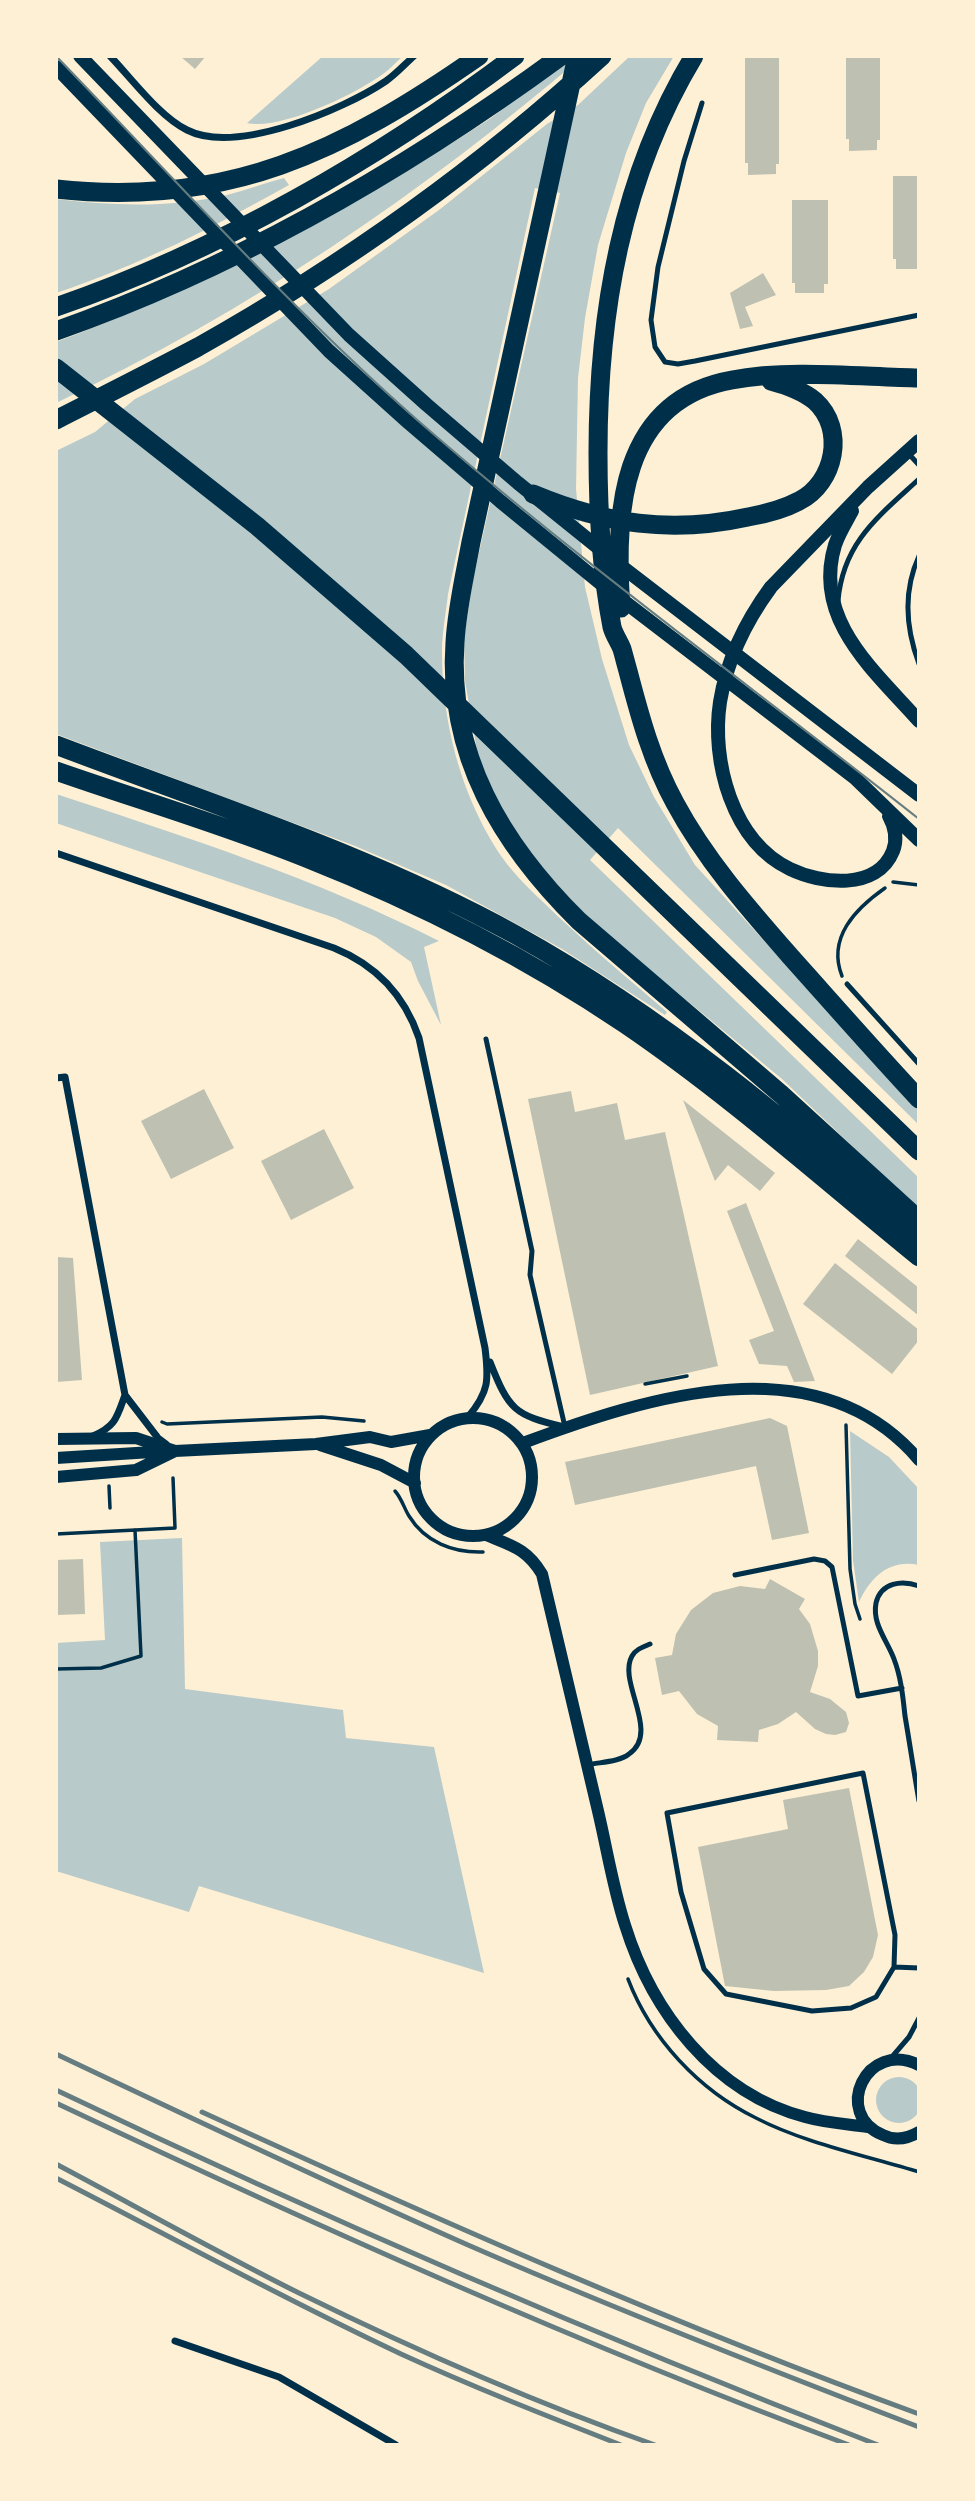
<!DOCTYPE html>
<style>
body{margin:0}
#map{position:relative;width:975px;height:2501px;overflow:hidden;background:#fdf0d5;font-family:"Noto Serif",serif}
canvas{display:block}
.frame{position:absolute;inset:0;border:58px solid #fdf0d5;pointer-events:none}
</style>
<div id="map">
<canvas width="975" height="2501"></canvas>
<div class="frame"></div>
</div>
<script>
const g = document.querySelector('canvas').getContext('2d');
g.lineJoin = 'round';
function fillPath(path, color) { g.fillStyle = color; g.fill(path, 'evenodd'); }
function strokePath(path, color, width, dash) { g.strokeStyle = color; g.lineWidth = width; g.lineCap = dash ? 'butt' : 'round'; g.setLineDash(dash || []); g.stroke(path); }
const green = new Path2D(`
 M323,56H403C396,62 390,69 383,74C356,94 279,131 247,123Z
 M583,56C422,194 248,312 56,403V342C188,293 307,229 428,157C449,145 470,132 491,118C522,96 547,69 583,56Z
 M630,56H674L646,103L626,153L598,245L585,318L578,378L576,489L585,587L602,659L629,745L654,797L695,865L919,1111V1125L618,828L590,860L919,1178V1210L782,1079L594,924L526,851L496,801L478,756L465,681L464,638L473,579L560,193L535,188L448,594C446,613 442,633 442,652C442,722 460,791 497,850C509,869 527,887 543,902C583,941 625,976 667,1012L665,1015L562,949L446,885L355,846L56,734V451L95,432L135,399L204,364L329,289L439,210L547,124L578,105Z
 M284,178L289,185C212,228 140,265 56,293V199C113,206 171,208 227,195C246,190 265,183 284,178Z
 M56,794C186,837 317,879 439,941L424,947L441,1025L418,981L411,962L376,937L335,918L56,823Z
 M850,1431L889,1457L919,1489V1565C889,1559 871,1577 859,1602L853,1560Z
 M182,1538L185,1689L343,1710L346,1738L434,1747L484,1973L199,1886L189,1912L56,1871V1643L105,1640L100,1542Z
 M876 2100a23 23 0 1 1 46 0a23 23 0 1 1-46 0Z`);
const building = new Path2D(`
 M180,56H206L195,69Z
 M745,56H779V164H776V174L748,175V163H745Z
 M846,56H880V140H877V150L849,151V139H846Z
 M893,176H919V269H896V259H893Z
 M792,200H828V284H824V293H795V283H792Z
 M763,273L776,295L745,307L753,326L740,329L730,293Z
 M204,1089L234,1148L171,1179L141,1121Z
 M571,1091L575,1112L617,1103L625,1140L665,1132L718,1366L590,1395L528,1099Z
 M683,1100L775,1173L760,1191L728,1165L715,1181Z
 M324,1129L354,1188L291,1220L261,1161Z
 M746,1203L815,1381L794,1382L787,1366L759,1364L749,1340L774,1331L727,1211Z
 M858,1239L919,1288V1316L845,1256Z
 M56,1257L73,1258L82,1380L56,1382Z
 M835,1263L919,1330V1340L892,1374L803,1304Z
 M770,1418L787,1426L809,1533L772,1540L756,1466L575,1505L565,1462Z
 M83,1559L85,1614L56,1615V1560Z
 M770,1579L805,1599L799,1609L810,1624L818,1651V1666L810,1692L830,1699L846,1712L849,1723L846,1732L835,1735L826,1734L815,1729L796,1712L778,1724L759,1730L758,1742L717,1740L718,1726L697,1714L679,1691L662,1695L655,1658L672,1655L676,1634L691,1610L713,1593L740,1586L765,1589Z
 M849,1788L878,1935L873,1957L864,1972L849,1986L826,1990L774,1991L725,1986L698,1847L788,1829L783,1800Z`);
const path = new Path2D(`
 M893,882L919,885
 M842,976C827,938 855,909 885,888
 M645,1384L687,1376
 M162,1422L167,1424L322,1417L364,1421
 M846,1425L850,1569L855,1604L860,1619
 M109,1486L110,1508
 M395,1491C402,1499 404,1508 409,1516C425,1542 453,1553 483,1552
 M56,1534L175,1528L173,1478
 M56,1669L101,1668L141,1656L135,1530
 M628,1979C651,2039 699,2090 756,2118C804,2143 867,2156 919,2172`);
const service = new Path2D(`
 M702,103L684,161L658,267L651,320L655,347L665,362L678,364L695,361L919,315
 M907,452L919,465
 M919,556C903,591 906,629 919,664
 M838,601C843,542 879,516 919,479
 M847,984L919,1064
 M486,1039L532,1251L530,1275L565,1427
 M735,1575L814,1559L825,1561L832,1567L858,1696L902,1688
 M919,1586C902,1580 881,1582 876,1603C872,1624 887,1640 894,1659C901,1677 903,1697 905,1716C910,1745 914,1773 919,1801
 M587,1765C600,1762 619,1762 629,1754C661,1732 617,1682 632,1656C636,1649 643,1647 650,1644
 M863,1773L895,1935L894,1967L876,1997L851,2008L812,2011L726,1994L704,1969L681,1892L667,1813Z
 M894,1967L919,1968
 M891,2058L909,2037L919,2018`);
const minor = new Path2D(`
 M110,56C132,79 159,116 187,130C236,155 343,110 386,81C396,74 405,64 414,56
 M56,853L334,948C376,965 404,994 419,1038L485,1348C489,1380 489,1392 468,1417
 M56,1078L65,1077L125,1395L158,1438L166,1444
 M490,1362C509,1410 514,1415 564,1427
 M93,1436C116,1426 117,1417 125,1395
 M175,2341L279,2377L396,2445`);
const tertiary = new Path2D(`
 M414 1477a59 59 0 1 1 118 0a59 59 0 1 1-118 0Z
 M56,1439L136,1438L175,1451
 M523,1443C647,1397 818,1341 919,1460
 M320,1445L381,1465L415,1483
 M56,1458L168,1451
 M56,1477L136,1470L175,1451L316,1444L370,1437L391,1442L430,1435
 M486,1535C513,1546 527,1549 542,1574C561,1653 579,1732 598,1811C607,1849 613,1888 625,1925C652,2012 714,2093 805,2117C826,2123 847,2124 868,2127
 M919,2065C866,2039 832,2114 883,2135C895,2141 907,2139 919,2132`);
const secondary = new Path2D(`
 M80,56L349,335L427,405L518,483L621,566L919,795
 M56,67L329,351L409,423L500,501L604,586L855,778L919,840
 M852,511C846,522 839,533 835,545C812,620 875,671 919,721
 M889,816C895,827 898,838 893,851C877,891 821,884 790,869C732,841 711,761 720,702C727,659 746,621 771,587L868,487L919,441`);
const motorway = new Path2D(`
 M577,56L471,542C465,575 457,608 455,642C447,755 502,845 579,921L782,1095L919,1220
 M694,56C621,177 598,314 598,453C598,511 601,570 612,627C614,635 619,641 622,649C624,656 626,664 628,671C640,717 652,761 675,803C705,859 748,908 790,956C833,1004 875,1052 919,1099
 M56,189C227,208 343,151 479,56
 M56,307C219,251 378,159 515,56
 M56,331C237,267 407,169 561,56
 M56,368L257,526L406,655L919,1151
 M56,420C103,396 151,372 198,347C342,266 480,168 602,56
 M533,494C605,524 671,534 748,517C765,514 784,509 799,501C835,483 846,429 815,401C803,391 786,385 771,381
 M621,608C614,515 619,400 732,380C789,369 861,377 919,378
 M56,745C211,804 371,855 516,935C664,1017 793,1126 919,1237
 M56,771C139,800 224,825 306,858C417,902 526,957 625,1024C728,1094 822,1178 919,1257`);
const tram = new Path2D(`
 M56,56C174,178 288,306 415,418C577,560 751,686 919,819`);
const rail = new Path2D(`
 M56,2054C193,2119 330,2184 468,2245C617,2310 768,2369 919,2427
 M56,2090C326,2219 600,2337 878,2445
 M56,2103C316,2226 579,2344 849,2445
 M202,2112C438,2220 675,2325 919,2414
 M56,2164C137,2207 217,2252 299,2293C415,2350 533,2402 655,2445
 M56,2178C171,2237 284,2299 401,2354C473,2387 547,2416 621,2445`);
fillPath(green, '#b9caca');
fillPath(building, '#bec0b2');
strokePath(path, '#003049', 3.5);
strokePath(service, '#003049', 5);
strokePath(minor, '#003049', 7);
strokePath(tertiary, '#003049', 12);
strokePath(secondary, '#003049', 14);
strokePath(motorway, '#003049', 19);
strokePath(tram, '#657d81', 2);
strokePath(rail, '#657d81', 5);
</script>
